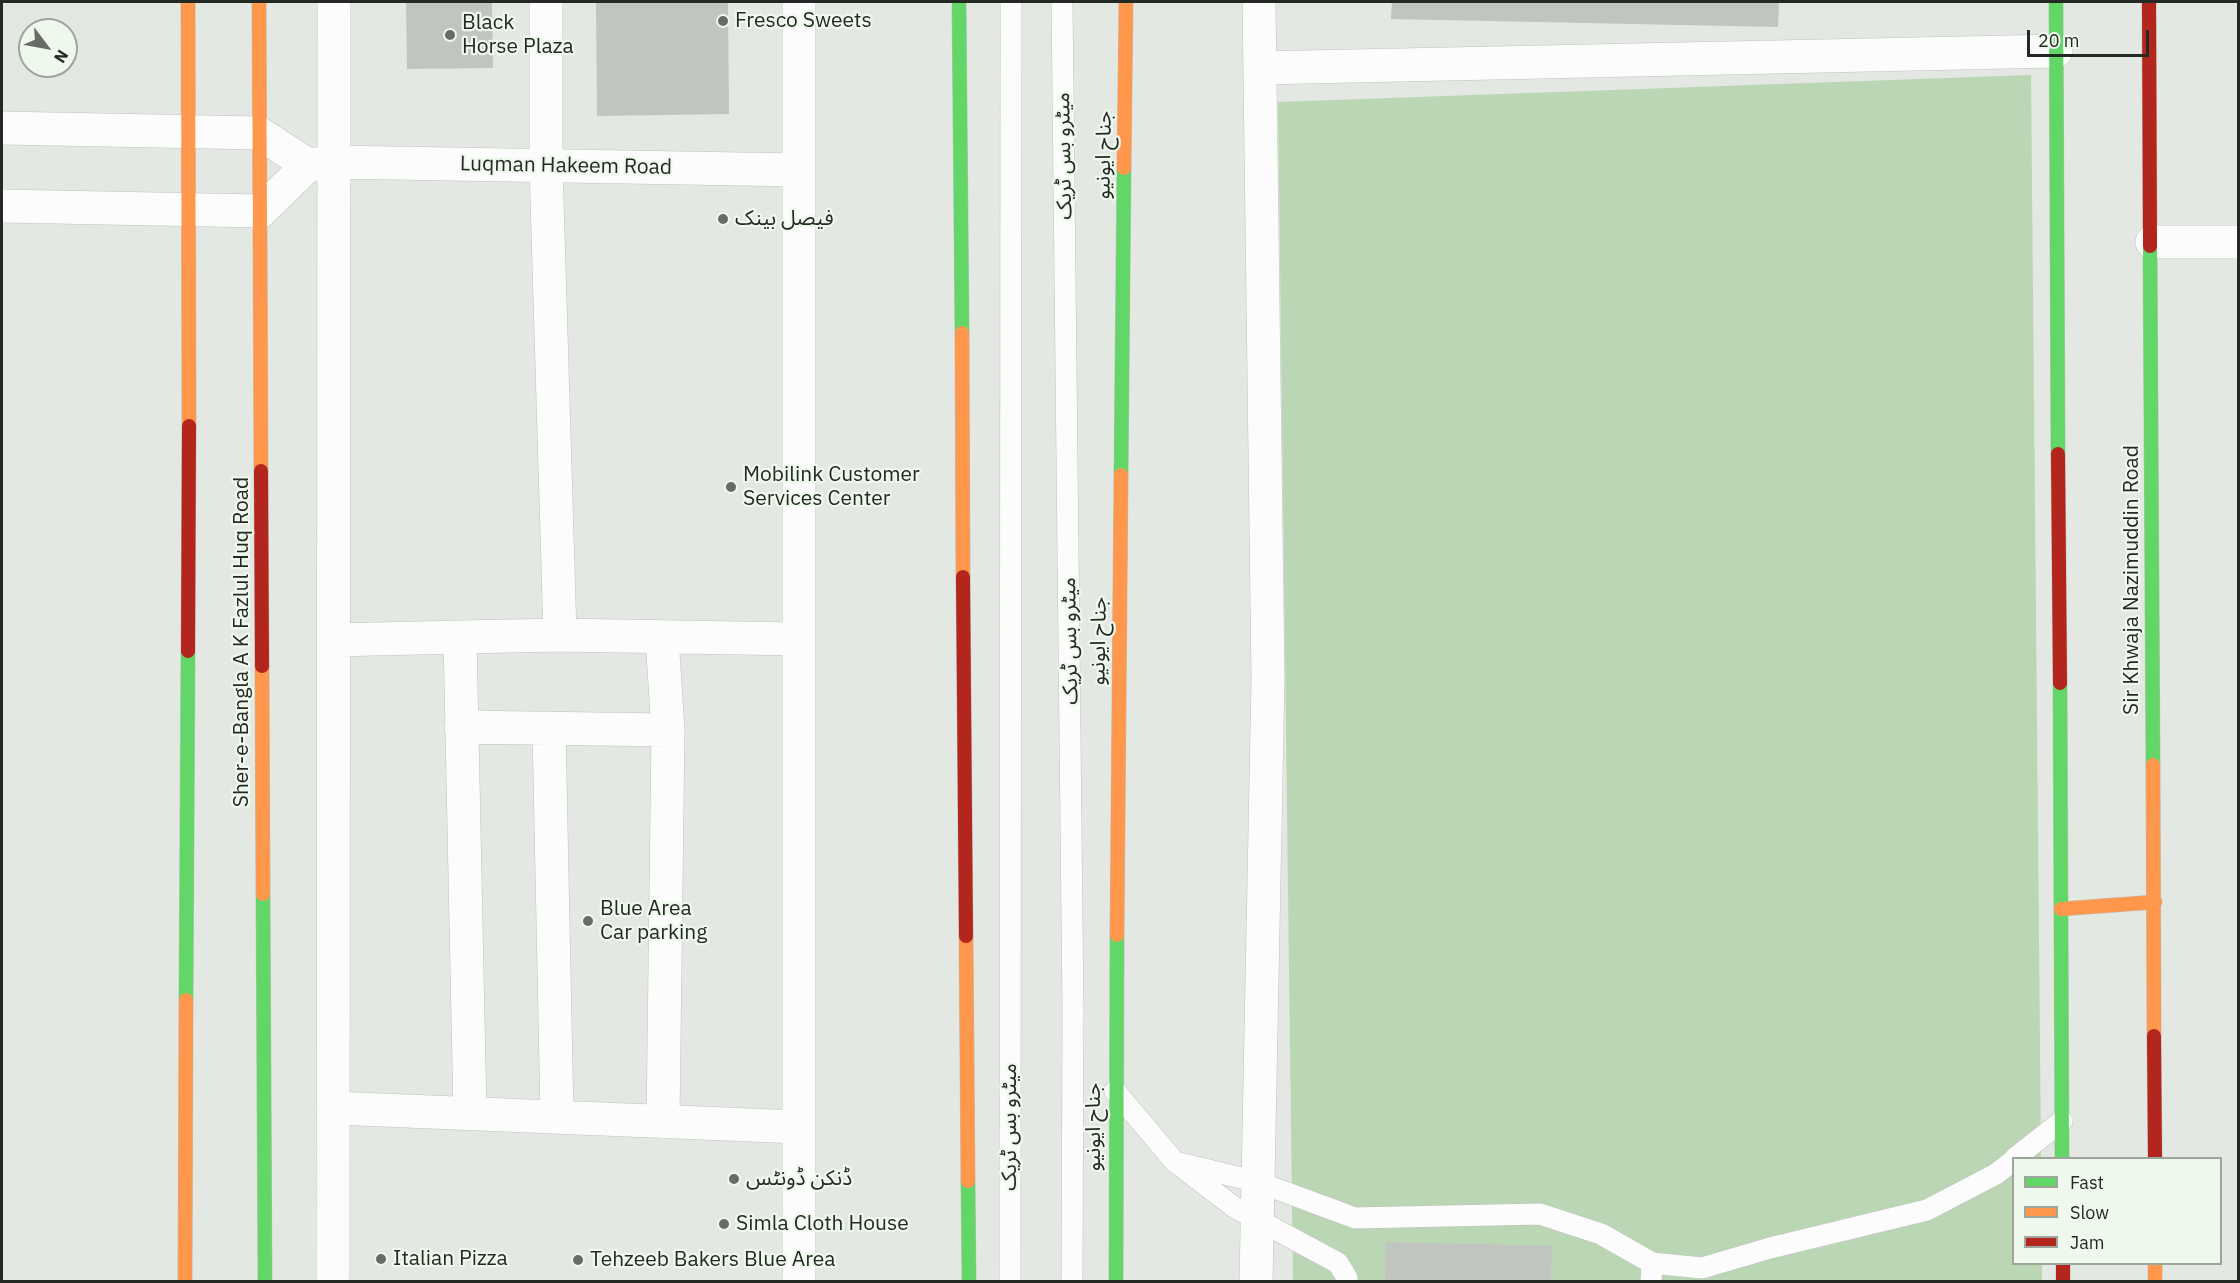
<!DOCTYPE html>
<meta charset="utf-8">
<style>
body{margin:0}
#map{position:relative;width:2240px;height:1283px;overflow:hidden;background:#e3e8e2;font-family:"IBM Plex Sans",sans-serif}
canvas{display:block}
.frame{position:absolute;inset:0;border:3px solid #252924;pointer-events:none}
.legend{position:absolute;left:2012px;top:1157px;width:210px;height:108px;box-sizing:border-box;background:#eef8ec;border:2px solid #9ea59c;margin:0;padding:8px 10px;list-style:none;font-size:18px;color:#252924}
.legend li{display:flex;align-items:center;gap:12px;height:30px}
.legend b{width:30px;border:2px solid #9ea59c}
.north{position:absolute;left:18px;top:18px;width:60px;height:60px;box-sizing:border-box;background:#eef8ec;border:2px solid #9ea59c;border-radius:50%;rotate:122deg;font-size:16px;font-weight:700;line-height:24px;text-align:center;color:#252924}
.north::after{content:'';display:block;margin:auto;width:21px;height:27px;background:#686c66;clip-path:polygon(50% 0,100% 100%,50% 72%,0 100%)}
.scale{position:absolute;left:2027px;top:30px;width:122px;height:27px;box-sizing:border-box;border:3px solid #252924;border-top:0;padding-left:8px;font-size:18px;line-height:21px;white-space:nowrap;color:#252924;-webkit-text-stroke:4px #eef8ec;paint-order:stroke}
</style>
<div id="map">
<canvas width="2240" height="1283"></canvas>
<div class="frame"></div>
<ul class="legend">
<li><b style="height:8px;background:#63d668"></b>Fast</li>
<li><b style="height:8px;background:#ff974d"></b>Slow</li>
<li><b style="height:8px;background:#b3261e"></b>Jam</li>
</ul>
<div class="north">N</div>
<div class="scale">20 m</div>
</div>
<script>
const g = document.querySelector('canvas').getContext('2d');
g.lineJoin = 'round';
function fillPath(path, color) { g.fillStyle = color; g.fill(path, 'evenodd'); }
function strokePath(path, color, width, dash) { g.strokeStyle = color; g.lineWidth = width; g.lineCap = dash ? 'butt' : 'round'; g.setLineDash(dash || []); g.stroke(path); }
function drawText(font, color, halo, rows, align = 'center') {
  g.font = font + ' "IBM Plex Sans","Noto Sans Arabic",sans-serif'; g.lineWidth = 4.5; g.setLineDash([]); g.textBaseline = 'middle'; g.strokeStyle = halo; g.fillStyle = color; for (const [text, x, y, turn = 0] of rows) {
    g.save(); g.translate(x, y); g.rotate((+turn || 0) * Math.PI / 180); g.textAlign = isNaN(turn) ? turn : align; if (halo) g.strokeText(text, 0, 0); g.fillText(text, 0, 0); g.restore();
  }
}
const green = new Path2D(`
 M2031,75L2041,1158H2014V1264H2042V1281H1293L1278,102Z`);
const building = new Path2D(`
 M406,2H492L493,68L407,69Z
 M596,2H728L729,114L597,116Z
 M1392,2H1779L1778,27L1391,19Z
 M1386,1242L1552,1246L1551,1282H1385Z`);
const lane = new Path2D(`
 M1062,2L1073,1010L1072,1282
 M1115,1091L1175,1162L1234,1207L1338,1263L1347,1278V1282
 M2015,1158L2062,1121
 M1175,1162L1258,1182L1355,1218L1540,1214L1601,1234L1652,1263L1702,1268L1770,1248L1927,1210L1996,1174L2014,1160
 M1010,1282L1011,2
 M1651,1282L1652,1263`);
const street = new Path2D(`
 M546,2V165L560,635
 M1260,68L2056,51
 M2,128L259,133L308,165
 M2,206L261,211L308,165L334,162L799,170
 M2152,242H2238
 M662,638L668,730L663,1122
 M333,640L460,637
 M461,727L668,730
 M549,728L557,1117
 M333,1108L799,1127
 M470,1113L460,637L560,635L799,639
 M333,1282L334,2
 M799,1282V2
 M1256,1282L1268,679L1259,2`);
const fast = new Path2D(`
 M959,2L962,333
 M2056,2L2058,454
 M2150,246L2153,765
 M1121,475L1124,168
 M2060,683L2062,1158
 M263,894L265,1282
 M186,1000L188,651
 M968,1181L969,1282
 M1116,1282L1117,935`);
const slow = new Path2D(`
 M188,2L189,426
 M259,2L261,471
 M1124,168L1126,2
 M962,333L963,577
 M262,666L263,894
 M2153,765L2154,1036
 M2061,909L2155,902
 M1117,935L1121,475
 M966,936L968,1181
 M2155,1264V1282
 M185,1282L186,1000`);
const jam = new Path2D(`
 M2149,2L2150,246
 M2058,454L2060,683
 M261,471L262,666
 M963,577L966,936
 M188,651L189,426
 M2154,1036L2155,1158
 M2063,1264V1282`);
const markers = [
 [723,21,6,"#686c66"],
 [450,35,6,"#686c66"],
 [723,219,6,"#686c66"],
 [731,487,6,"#686c66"],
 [588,921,6,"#686c66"],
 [734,1179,6,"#686c66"],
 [724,1224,6,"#686c66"],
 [381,1259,6,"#686c66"],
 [578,1260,6,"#686c66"]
];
const poiNames = [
 ["Fresco Sweets",735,21],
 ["Black",462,23],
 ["Horse Plaza",462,47],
 ["فیصل بینک",735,219],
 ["Mobilink Customer",743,475],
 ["Services Center",743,499],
 ["Blue Area",600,909],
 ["Car parking",600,933],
 ["ڈنکن ڈونٹس",746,1179],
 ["Simla Cloth House",736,1224],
 ["Italian Pizza",393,1259],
 ["Tehzeeb Bakers Blue Area",590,1260]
];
const streetNames = [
 ["جناح ایونیو",1104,155,-89],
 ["میٹرو بس ٹریک",1064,156,-91],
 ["Luqman Hakeem Road",566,166,1],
 ["Sir Khwaja Nazimuddin Road",2132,580,-90],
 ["میٹرو بس ٹریک",1070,641,-91],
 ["جناح ایونیو",1099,641,-89],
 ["Sher-e-Bangla A K Fazlul Huq Road",242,642,-90],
 ["میٹرو بس ٹریک",1010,1127,-90],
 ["جناح ایونیو",1094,1127,-90]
];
fillPath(green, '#bad6b5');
fillPath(building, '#c1c5c0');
strokePath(lane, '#bfc3be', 22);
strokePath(street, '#bfc3be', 34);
strokePath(fast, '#bfc3be', 15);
strokePath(slow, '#bfc3be', 15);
strokePath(jam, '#bfc3be', 15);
strokePath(lane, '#fbfcfb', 21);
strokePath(street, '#fbfcfb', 33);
strokePath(fast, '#63d668', 14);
strokePath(slow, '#ff974d', 14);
strokePath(jam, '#b3261e', 14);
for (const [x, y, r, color] of markers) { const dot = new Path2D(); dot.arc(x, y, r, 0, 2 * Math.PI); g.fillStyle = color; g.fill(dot); strokePath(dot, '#eef8ec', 2); }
drawText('21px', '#252924', '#eef8ec', poiNames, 'left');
drawText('21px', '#252924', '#eef8ec', streetNames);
</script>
